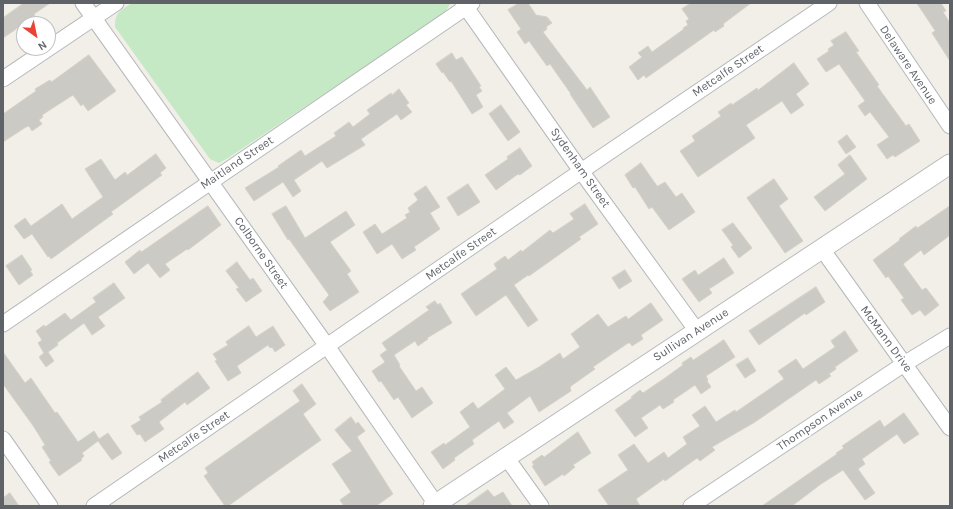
<!DOCTYPE html>
<style>
body{margin:0}
#map{position:relative;width:953px;height:509px;overflow:hidden;background:#f1efe8;font-family:Karla,sans-serif}
canvas{display:block}
.frame{position:absolute;inset:0;border:4px solid #5f6368;pointer-events:none}
.north{position:absolute;left:16px;top:16px;width:40px;height:40px;box-sizing:border-box;background:#fff;border:1px solid #bfc1c3;border-radius:50%;rotate:147deg;font-size:11px;font-weight:700;line-height:16px;text-align:center;color:#5f6368}
.north::after{content:'';display:block;margin:auto;width:14px;height:18px;background:#ea4335;clip-path:polygon(50% 0,100% 100%,50% 72%,0 100%)}
</style>
<div id="map">
<canvas width="953" height="509"></canvas>
<div class="frame"></div>
<div class="north">N</div>
</div>
<script>
const g = document.querySelector('canvas').getContext('2d');
g.lineJoin = 'round';
function fillPath(path, color) { g.fillStyle = color; g.fill(path, 'evenodd'); }
function strokePath(path, color, width, dash) { g.strokeStyle = color; g.lineWidth = width; g.lineCap = dash ? 'butt' : 'round'; g.setLineDash(dash || []); g.stroke(path); }
function drawText(font, color, halo, rows, align = 'center') {
  g.font = font + ' Karla,sans-serif'; g.lineWidth = 3.5; g.setLineDash([]); g.textBaseline = 'middle'; g.strokeStyle = halo; g.fillStyle = color; for (const [text, x, y, turn = 0] of rows) {
    g.save(); g.translate(x, y); g.rotate((+turn || 0) * Math.PI / 180); g.textAlign = isNaN(turn) ? turn : align; if (halo) g.strokeText(text, 0, 0); g.fillText(text, 0, 0); g.restore();
  }
}
const green = new Path2D(`
 M132,3H450V4L444,14L228,158L219,163L210,159L115,27C115,12 120,11 132,3Z`);
const building = new Path2D(`
 M24,3H50L34,14L35,16L3,38V18Z
 M519,3H528L536,15L547,17L552,23L546,27L547,29L543,32L587,90L590,87L610,117L593,128L570,94H571L550,64L547,66L529,41L525,44L517,32L521,29L508,10Z
 M691,3H751L723,24L724,26L715,32L714,30L646,78L644,75L638,80L629,67L642,57L638,53L648,46L652,52L684,29L683,28L688,25L686,21L689,19L682,9Z
 M917,3H941L946,11L943,12L950,23V61L932,33L935,31Z
 M846,32L859,51L856,52L879,85L877,86L906,126L909,124L920,141L895,157L893,155L887,159L877,145L889,137L870,112L865,116L858,106L865,101L839,64L826,72L817,59L829,51L828,49L834,45L831,41Z
 M452,53L456,60L462,57L481,86L479,87L482,91L476,95L483,107L472,114L451,81L450,82L443,72L442,73L436,64Z
 M89,55L116,91L88,111L83,104L81,106L73,95L42,115L43,117L39,120L42,124L32,131L29,126L26,127L3,142V114L36,91L35,89L50,80L51,82Z
 M794,63L809,84L796,94L804,105L791,114L782,101L746,125L755,138L698,177L680,151L695,141L692,136L721,116L718,112L731,103L732,105L757,88L758,90Z
 M399,89L409,103L406,105L412,112L401,120L397,114L361,139L365,145L327,168L322,161L294,180L301,191L293,197L283,182L254,201L245,188L279,167L278,166L301,150L305,156L336,136L334,133L349,122L353,127L370,114L367,110L391,93L392,95Z
 M501,105L520,132L508,141L489,114Z
 M847,135L856,147L846,154L838,142Z
 M520,148L532,166L520,175L518,174L496,190L485,175L508,159L507,157Z
 M156,154L166,168L160,173L162,175L111,212L113,214L51,259L49,256L48,257L32,234L24,239L14,226L25,218L31,226L62,204L72,219L103,197L85,169L101,159L115,180L125,172L127,175Z
 M850,155L867,179L825,211L814,197L845,174L838,165Z
 M641,163L657,186H658L665,182L676,197L682,193L695,212L669,230L652,207L649,209L635,187L633,188L625,175Z
 M774,179L788,199L779,206L803,241L785,253L747,198Z
 M468,184L480,202L458,216L447,198Z
 M426,186L440,207L430,213L440,229L414,247L416,250L402,259L392,244L377,254L363,232L375,224L382,234L407,218L405,215L410,212L408,208L418,200L414,194Z
 M585,204L598,224L579,237L581,239L529,276L528,275L514,285L538,320L528,327L506,295L476,316L461,294L497,269L494,264L505,256L508,260L521,250L522,252L550,230L553,233L574,219L570,214Z
 M208,206L221,225L188,250L187,249L165,264L170,270L160,278L148,263L134,274L125,262L140,250L141,252Z
 M286,206L305,238L346,211L355,225L330,242L351,271L347,274L359,292L330,311L323,302L329,295L289,239L288,240L272,214Z
 M950,206V235L924,255L921,250L903,264L922,290L926,288L939,305L925,316L920,310L912,315L901,300L904,298L888,276L886,278L873,260L900,240L899,239L916,226L917,228Z
 M733,223L752,248L739,258L731,247L733,245L722,230Z
 M22,255L32,270L30,271L33,275L19,285L6,266Z
 M724,258L734,273L709,289L712,293L699,302L682,279L695,270L698,275Z
 M237,262L250,280L253,278L262,291L246,302L236,289L239,288L226,271Z
 M625,270L632,281L619,289L612,278Z
 M114,283L125,298L98,317L105,326L92,335L84,323L57,343L58,345L48,352L54,361L46,367L39,357L44,353L38,343L42,340L36,331L44,325L45,327L65,313L71,320L96,302L93,298Z
 M816,287L825,302L806,315L805,313L759,345L749,331Z
 M435,301L438,305L440,303L452,323L427,338L428,339L418,346L415,341L394,355L400,365L399,366L416,391L422,387L433,403L412,418L398,397L394,400L381,381L379,382L372,371L385,362L380,355L387,350L382,343L429,310L426,307Z
 M651,303L663,320L641,335L643,339L632,346L630,343H628L593,367L595,369L571,386L570,388L571,391L539,412L530,396L507,413L514,422L504,429L499,421L472,440L474,444L454,458L455,460L443,469L431,452L444,443L445,445L470,427L460,412L473,402L478,409L505,389L495,375L506,367L516,380L539,367L560,353L563,359L580,347L571,334L598,314L608,327L626,316L628,319Z
 M249,326L256,337L273,326L285,345L275,352L272,347L270,348L268,345L237,366L241,373L228,381L215,361L217,360L213,354L228,345L226,342Z
 M845,331L858,351L835,367L836,369L829,374L831,376L819,384L816,380L755,422L712,447L715,450L700,461L697,458L665,481L664,479L636,499L640,506H609L598,490L628,470L618,455L634,444L648,463L664,452L668,458L687,444L683,437L700,426L692,415L705,406L716,422L735,410L736,412L784,379L778,371L796,359L803,369L835,347L831,341Z
 M724,340L735,357L706,376L708,380L707,381L711,387L701,394L695,385L673,400L674,402L663,409L660,405L641,418L648,428L635,437L615,410L632,398L631,397L640,390L643,393L665,378L683,365L682,363L691,357L693,360Z
 M3,352L25,383L31,378L55,413L57,412L78,442L94,431L99,439L108,433L122,453L112,460L98,441L82,453L84,456L81,459L82,460L59,476L49,462L51,461L42,447L45,445L34,427L3,384Z
 M748,358L756,371L745,378L736,365Z
 M198,372L210,388L187,405L185,402L159,422L164,429L145,442L140,434L137,435L131,426L141,420L139,417L162,402L161,400Z
 M302,384L316,404L303,414L321,440L228,506H225L204,476L208,473L205,468L300,401L293,391Z
 M904,413L919,434L904,444L897,434L862,459L865,464L858,469L875,493L865,500L843,470L821,484L792,506H762L837,454L836,453L844,448L842,446L880,420L884,427Z
 M351,417L356,424L358,422L365,431L357,437L393,494L376,506H344L340,500L351,492L332,464L352,451L335,430Z
 M578,432L591,453L573,465L575,467L564,476L563,474L545,486L532,466L534,465L532,462L542,455L544,457Z
 M488,490L494,497L503,492L512,506H465Z
 M10,493L19,506H3V498Z`);
const minor = new Path2D(`
 M83,3L327,346L436,504
 M463,3L581,171L697,331
 M867,3L950,126
 M3,79L116,3
 M822,249L950,428
 M3,324L472,3
 M3,439L50,506
 M506,457L541,506
 M94,506L596,161L829,3
 M691,506L904,364L950,336`);
const tertiary = new Path2D(`
 M433,506L950,164`);
const streetNames = [
 ["Delaware Avenue",908,65,56],
 ["Metcalfe Street",728,71,-34],
 ["Maitland Street",237,163,-34],
 ["Sydenham Street",580,168,55],
 ["Colborne Street",261,253,55],
 ["Metcalfe Street",461,254,-35],
 ["Sullivan Avenue",691,335,-33],
 ["McMann Drive",886,339,54],
 ["Thompson Avenue",820,420,-34],
 ["Metcalfe Street",194,437,-34]
];
fillPath(green, '#c5e8c5');
fillPath(building, '#cccac5');
strokePath(building, '#d6d1c6', 1);
strokePath(minor, '#b5b8bc', 17);
strokePath(tertiary, '#b5b8bc', 21);
strokePath(minor, '#fff', 15);
strokePath(tertiary, '#fff', 19);
drawText('12px', '#5f6368', '#fff', streetNames);
</script>
